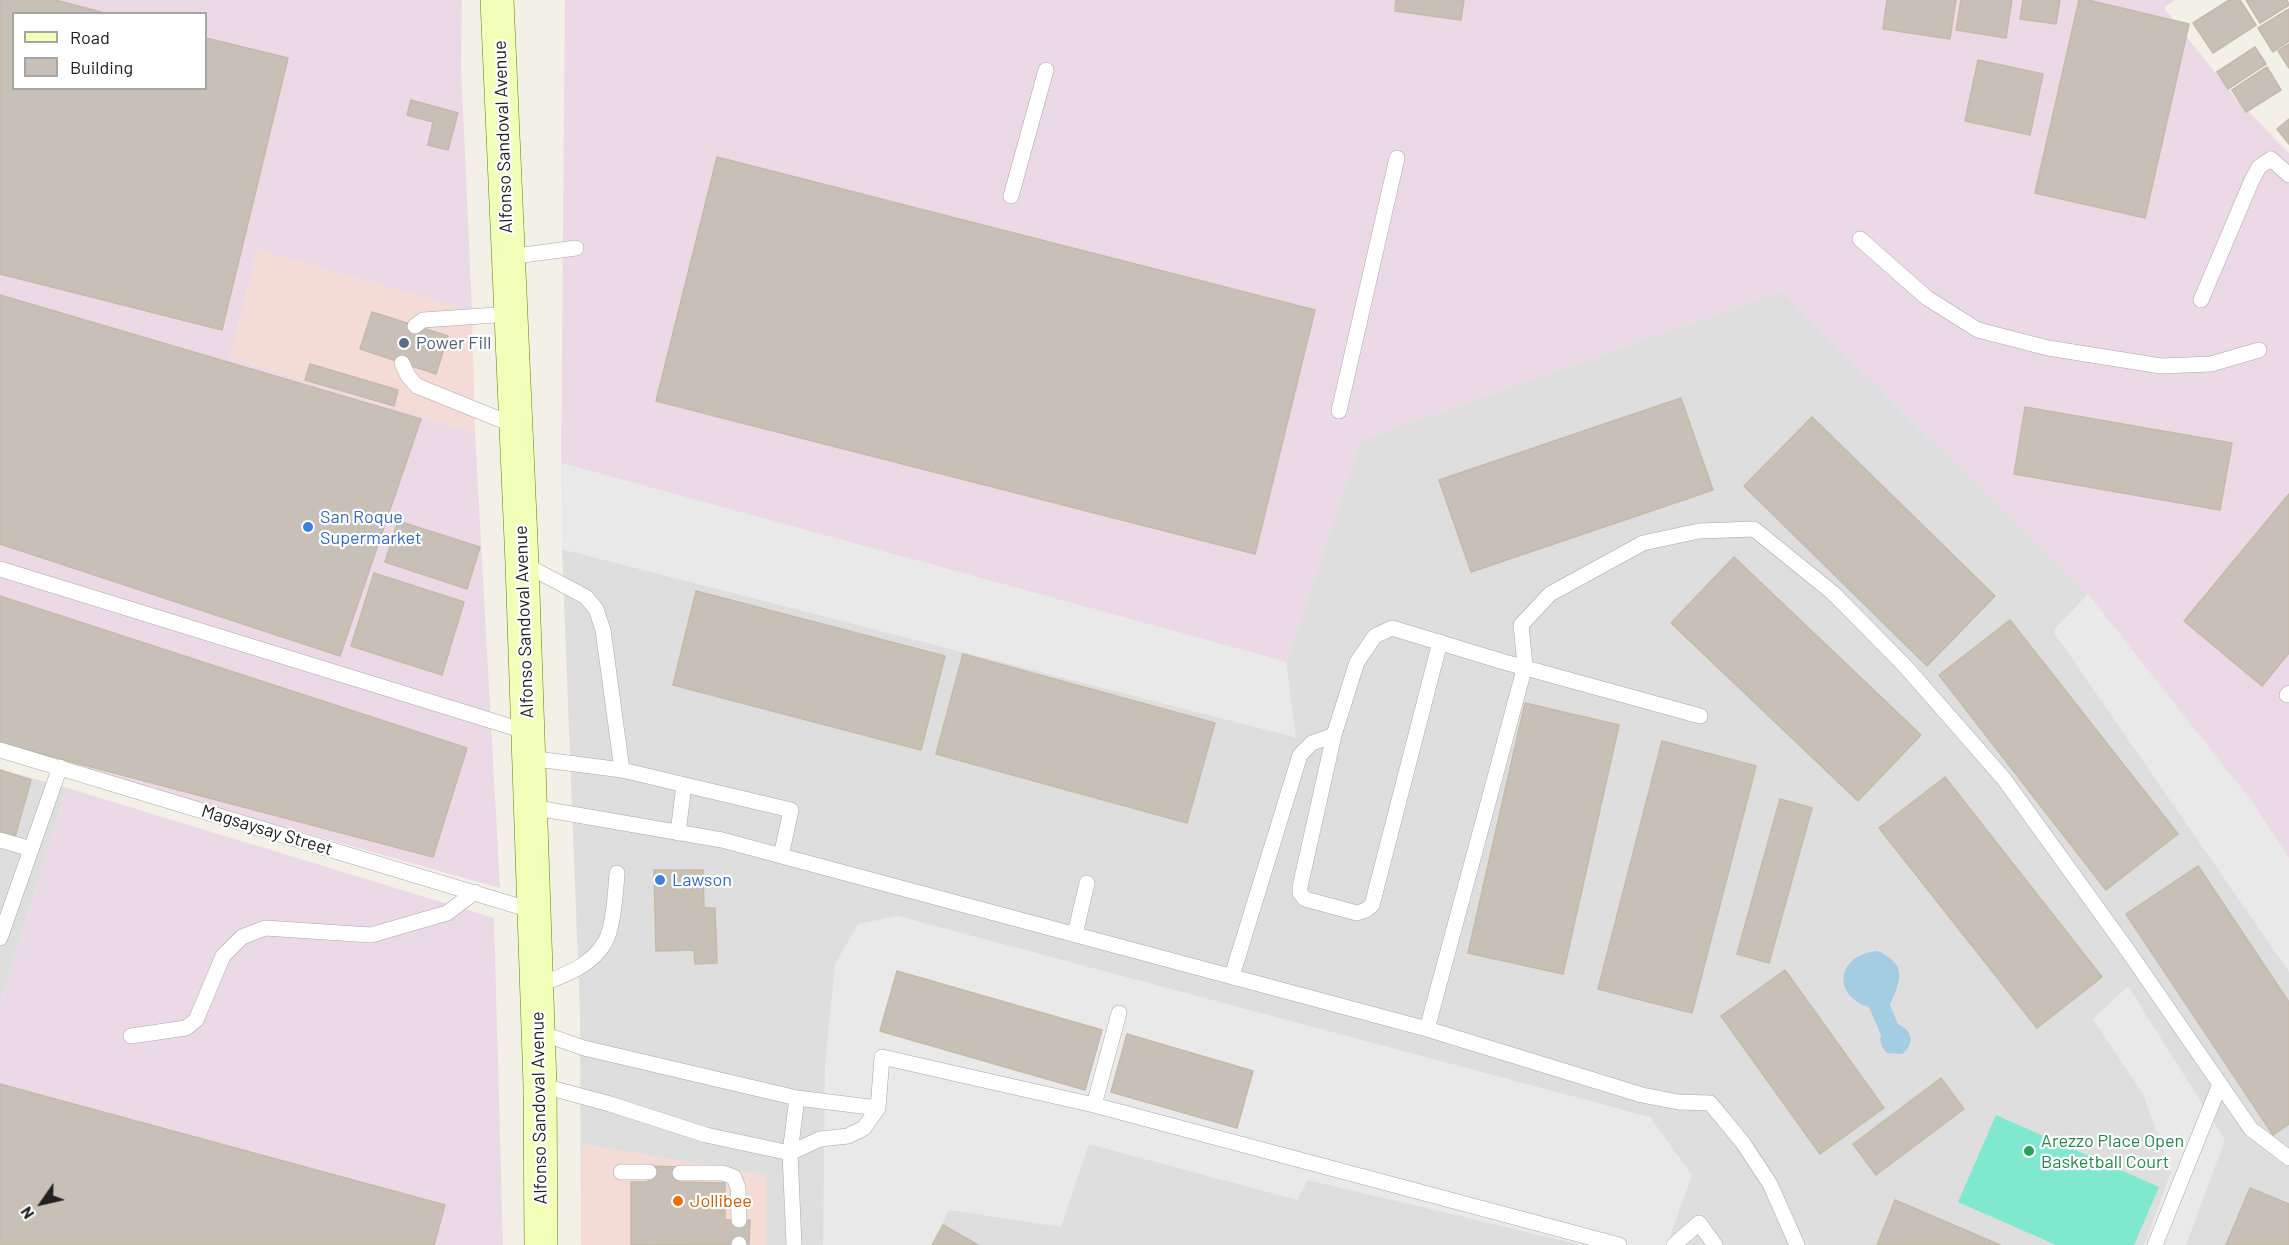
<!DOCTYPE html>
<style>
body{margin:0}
#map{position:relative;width:2289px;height:1245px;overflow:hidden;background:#f2f0e7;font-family:Barlow,sans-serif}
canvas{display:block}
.legend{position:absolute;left:12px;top:12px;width:195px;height:78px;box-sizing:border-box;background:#fff;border:2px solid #a6a6a6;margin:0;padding:8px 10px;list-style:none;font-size:18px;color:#212121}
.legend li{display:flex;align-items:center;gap:12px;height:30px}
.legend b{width:30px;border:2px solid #a6a6a6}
.north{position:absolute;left:12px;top:1173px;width:60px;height:60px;-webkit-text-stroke:4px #fff;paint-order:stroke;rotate:236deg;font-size:16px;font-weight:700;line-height:24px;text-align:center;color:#212121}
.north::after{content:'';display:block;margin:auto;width:21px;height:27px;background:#212121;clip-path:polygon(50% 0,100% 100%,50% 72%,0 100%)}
</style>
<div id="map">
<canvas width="2289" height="1245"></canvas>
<ul class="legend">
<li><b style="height:8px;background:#f1ffb9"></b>Road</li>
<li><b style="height:16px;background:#c8c0b6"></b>Building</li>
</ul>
<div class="north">N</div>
</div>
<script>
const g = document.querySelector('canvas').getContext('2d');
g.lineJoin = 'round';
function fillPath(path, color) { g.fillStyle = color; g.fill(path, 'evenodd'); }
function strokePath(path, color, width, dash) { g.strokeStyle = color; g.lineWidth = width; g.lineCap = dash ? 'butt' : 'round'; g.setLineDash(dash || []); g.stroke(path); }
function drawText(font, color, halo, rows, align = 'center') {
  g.font = font + ' Barlow,sans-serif'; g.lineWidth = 4.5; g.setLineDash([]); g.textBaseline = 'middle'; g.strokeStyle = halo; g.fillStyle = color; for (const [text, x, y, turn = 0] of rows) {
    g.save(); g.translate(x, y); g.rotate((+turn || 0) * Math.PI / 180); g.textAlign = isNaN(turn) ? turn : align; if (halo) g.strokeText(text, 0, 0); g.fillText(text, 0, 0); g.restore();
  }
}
const residential = new Path2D(`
 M1781,291L2088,594L2252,802L2289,858V1245H581L580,1014L562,549L1295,737L1286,662L1360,440Z
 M0,769L67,788L0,1005Z`);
const commercial = new Path2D(`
 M258,250L472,311L475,433L230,357Z
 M582,1144L767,1175L766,1245H581Z`);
const industrial = new Path2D(`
 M0,0H462L461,65L472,311L258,250L230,357L475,433L500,888L0,747ZM14,14H206V88H14Z
 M565,0H2175L2164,8L2236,99L2289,153V858L2252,802L2088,594L1781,291L1360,440L1286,662L561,463Z
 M67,788L494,918L503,1245H0V1005Z`);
const pitch = new Path2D(`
 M1996,1115L2159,1187L2134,1245H2056L1958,1202Z`);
const parking = new Path2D(`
 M561,463L1286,662L1296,737L562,549Z
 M2088,594L2252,802L2289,858V972L2053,631Z
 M898,916L1650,1117L1692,1175L1667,1245H1581L1308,1180L1297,1200L1089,1144L1061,1227L949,1210L932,1245H823L825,1066L835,964L858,924Z
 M2128,986L2225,1140L2186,1245H2144L2171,1172L2143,1094L2093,1019Z`);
const water = new Path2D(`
 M1878,951C1908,966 1901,979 1890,1005L1898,1024C1913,1031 1915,1044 1902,1054L1887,1053C1882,1048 1879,1042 1881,1035L1869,1007C1831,995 1837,954 1878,951Z`);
const building = new Path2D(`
 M0,0H55L109,14H14V88H206V38L288,58L222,330L0,274Z
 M1396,0H1464L1461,20L1395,11Z
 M1887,0H1956L1950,39L1883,29Z
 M1961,0H2012L2006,38L1956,30Z
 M2023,0H2060L2056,24L2020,19Z
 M2079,0H2088L2189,24L2145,218L2035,193Z
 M2229,0H2240L2256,25L2213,53L2193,23Z
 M2246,0H2287L2289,5L2260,23Z
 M2289,9V41L2273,52L2258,28Z
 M2289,44V68L2278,51Z
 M2255,47L2266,64L2228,89L2217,72Z
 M1978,60L2043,74L2030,135L1965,121Z
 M2267,67L2281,90L2246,112L2232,90Z
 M411,100L458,113L448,150L428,145L433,122L407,115Z
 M2289,119V144L2277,129Z
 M717,157L1315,310L1255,554L656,401Z
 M0,295L421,419L340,656L0,544Z
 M372,312L448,336L436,374L360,349Z
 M310,364L398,390L394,406L305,380Z
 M1681,398L1713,490L1471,572L1439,480Z
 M2025,407L2232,443L2220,510L2014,474Z
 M1812,417L1995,596L1927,666L1744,486Z
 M2289,494V653L2262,686L2184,621Z
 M398,521L480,547L467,589L385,562Z
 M1734,557L1921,735L1858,801L1671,623Z
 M374,573L464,602L442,675L351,646Z
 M696,591L945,656L921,750L673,685Z
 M0,596L467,748L433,857L0,743Z
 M2010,620L2178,834L2106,890L1939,675Z
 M963,654L1215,723L1187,823L936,754Z
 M1525,703L1619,725L1563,974L1468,953Z
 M1662,741L1756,766L1692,1013L1598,989Z
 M0,770L31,780L15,837L0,833Z
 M1945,777L2102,977L2037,1028L1879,828Z
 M1780,799L1812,808L1769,963L1737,954Z
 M2198,866L2289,1002V1124L2273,1135L2126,914Z
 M654,870H703L704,908H715L717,963L695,964L694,950L656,951Z
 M1785,970L1884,1108L1820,1154L1721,1016Z
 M897,971L1102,1030L1085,1090L880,1031Z
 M1127,1034L1253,1071L1237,1128L1111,1092Z
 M1941,1078L1964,1109L1876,1175L1853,1144Z
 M0,1084L445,1205L434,1245H0Z
 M648,1166L680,1167V1182L725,1183V1220H750L749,1244L631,1245V1182H648Z
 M2250,1188L2289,1204V1245H2226Z
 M1895,1200L2000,1245H1877Z
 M943,1225L978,1245H932Z`);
const lane = new Path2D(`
 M1011,196L1046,70
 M1860,239L1927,298L1978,330L2048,348L2161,366L2211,364L2259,350
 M508,257L576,248
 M2201,300L2252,180L2259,167L2271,159L2289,175
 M415,326L423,320L511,314
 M402,363L408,376L417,386L516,426
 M1339,411L1397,158
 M522,563L586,597L596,609L603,630L622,770
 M0,569L528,732
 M2287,695L2289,693
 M1334,735L1300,887V893L1305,899L1357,913L1366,910L1372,905L1440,642
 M0,750L534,911
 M529,758L622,770L791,810L781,856
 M531,807L722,840L1427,1029L1642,1095L1678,1102L1710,1103L1743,1143L1770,1184L1797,1245
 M678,833L684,785
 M0,840L31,849
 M1075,934L1087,883
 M0,938L60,767
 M1232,976L1300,755L1312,743L1334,735L1357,662L1375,636L1392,628L1504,662L1700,716
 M536,986C562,976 591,967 605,942C613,929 616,889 617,873
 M1427,1029L1525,666L1521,625L1550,594L1643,543L1699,531L1754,529L1833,593L1905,666L2004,779L2126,948L2251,1129L2289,1158
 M538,1032L584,1048L797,1098L878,1108
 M131,1036L186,1028L196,1020L223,956L242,937L265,928L371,935L447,913L475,892
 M540,1085L610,1104L706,1135L790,1153L820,1139L848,1136L864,1128L878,1108L882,1057L1094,1105L1619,1245
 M1094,1105L1119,1013
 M621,1172H649
 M680,1173H723L734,1177L738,1188L739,1220
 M739,1245V1244
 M794,1245L790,1153L797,1098
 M1674,1245L1699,1223L1715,1245
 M2155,1245L2220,1084`);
const secondary = new Path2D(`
 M497,0L522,563L540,1085L541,1245`);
const markers = [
 [404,343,6,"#5c6f8a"],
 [308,527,6,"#3f7fe0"],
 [660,880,6,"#3f7fe0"],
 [2029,1151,6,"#2e9e5b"],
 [678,1201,6,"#e8710a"]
];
const streetNames = [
 ["Alfonso Sandoval Avenue",503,137,-92],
 ["Alfonso Sandoval Avenue",524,622,-92],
 ["Magsaysay Street",267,830,17],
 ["Alfonso Sandoval Avenue",539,1108,-91]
];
const serviceNames = [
 ["Power Fill",416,343]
];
const shopNames = [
 ["San Roque",320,517],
 ["Supermarket",320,538],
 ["Lawson",672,880]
];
const leisureNames = [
 ["Arezzo Place Open",2041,1141],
 ["Basketball Court",2041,1162]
];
const foodNames = [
 ["Jollibee",690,1201]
];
fillPath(residential, '#dfdede');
fillPath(commercial, '#f4dbd6');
fillPath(industrial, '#ecd9e6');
fillPath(pitch, '#7fe8cf');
fillPath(parking, '#e9e9e9');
fillPath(water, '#a4cce3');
fillPath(building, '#c8c0b6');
strokePath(building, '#c6b9a8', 1.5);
strokePath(lane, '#a8a8a8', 16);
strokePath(secondary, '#608100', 34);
strokePath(lane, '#fff', 15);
strokePath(secondary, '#f1ffb9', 33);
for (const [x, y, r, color] of markers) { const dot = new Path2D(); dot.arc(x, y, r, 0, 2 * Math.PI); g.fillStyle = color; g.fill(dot); strokePath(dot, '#fff', 2); }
drawText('18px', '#212121', '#fff', streetNames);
drawText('18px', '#4e5e75', '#fff', serviceNames, 'left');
drawText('18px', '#366cbe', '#fff', shopNames, 'left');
drawText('18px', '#27864d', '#fff', leisureNames, 'left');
drawText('18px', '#c56008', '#fff', foodNames, 'left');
</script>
